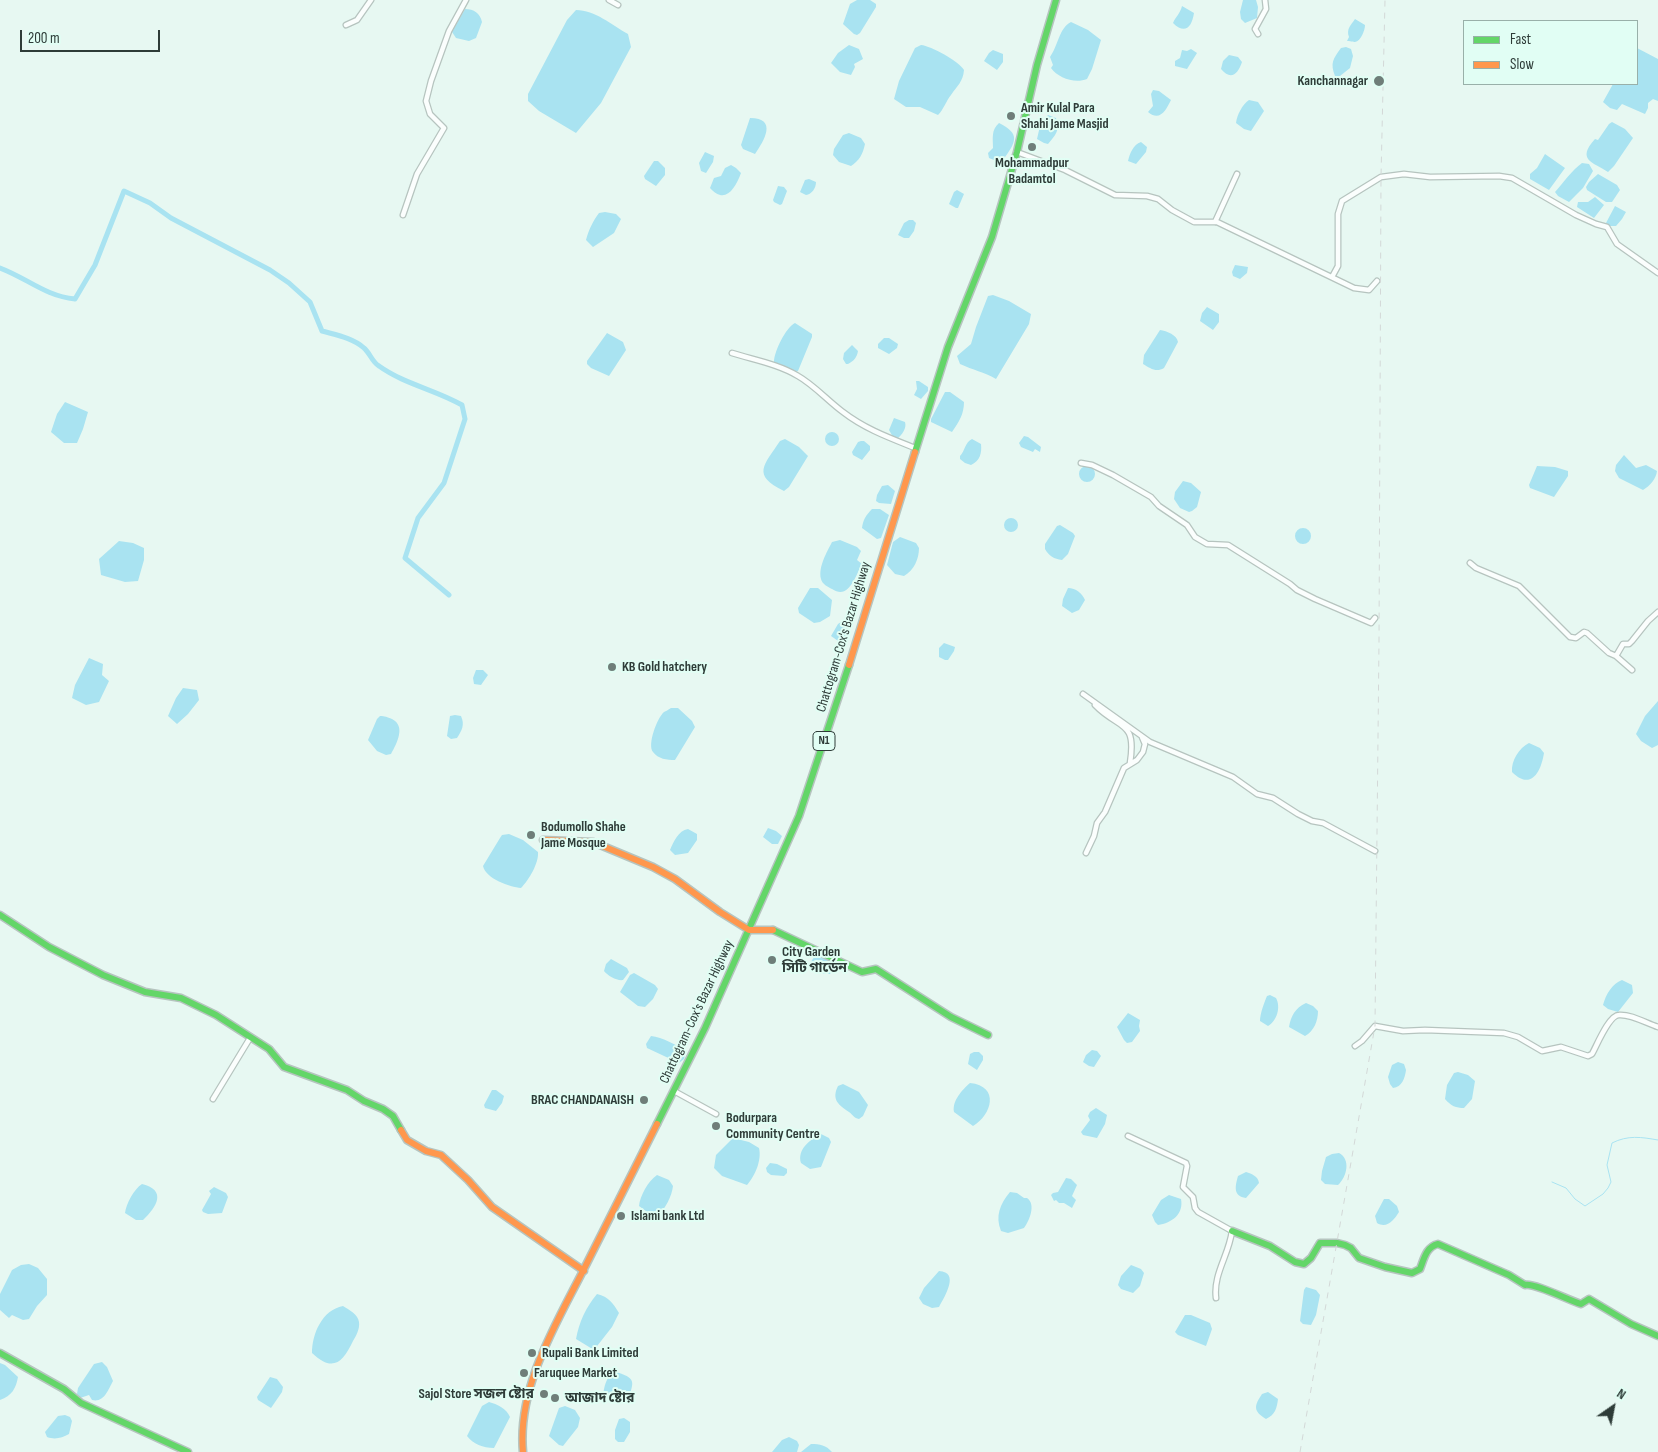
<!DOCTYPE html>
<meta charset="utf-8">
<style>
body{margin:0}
#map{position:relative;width:1658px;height:1452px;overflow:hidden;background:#e7f8f2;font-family:"Sofia Sans Condensed",sans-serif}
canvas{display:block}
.legend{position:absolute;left:1463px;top:20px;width:175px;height:65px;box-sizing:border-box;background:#e1fef4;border:1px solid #99b0a9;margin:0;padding:6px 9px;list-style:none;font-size:15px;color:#2e3c38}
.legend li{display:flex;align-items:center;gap:10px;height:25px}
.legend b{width:25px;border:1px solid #99b0a9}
.north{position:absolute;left:1588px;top:1382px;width:50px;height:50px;-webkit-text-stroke:4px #e1fef4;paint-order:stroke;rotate:33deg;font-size:14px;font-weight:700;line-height:20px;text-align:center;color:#2e3c38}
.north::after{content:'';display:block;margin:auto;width:18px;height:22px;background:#2e3c38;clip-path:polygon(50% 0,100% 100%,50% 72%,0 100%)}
.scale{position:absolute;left:20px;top:30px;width:140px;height:22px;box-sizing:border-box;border:2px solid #2e3c38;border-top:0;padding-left:6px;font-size:15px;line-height:18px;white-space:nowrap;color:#2e3c38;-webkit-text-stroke:4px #e1fef4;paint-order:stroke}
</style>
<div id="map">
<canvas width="1658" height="1452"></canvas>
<ul class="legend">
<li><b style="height:6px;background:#63d668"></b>Fast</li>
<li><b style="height:6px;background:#ff974d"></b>Slow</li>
</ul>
<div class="north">N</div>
<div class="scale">200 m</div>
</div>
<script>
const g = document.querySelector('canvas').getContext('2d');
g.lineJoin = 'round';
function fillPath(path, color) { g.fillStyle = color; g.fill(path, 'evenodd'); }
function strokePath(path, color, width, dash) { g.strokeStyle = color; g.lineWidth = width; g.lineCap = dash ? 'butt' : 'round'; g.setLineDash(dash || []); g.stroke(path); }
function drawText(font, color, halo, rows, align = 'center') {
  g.font = font + ' "Sofia Sans Condensed","Noto Sans Bengali",sans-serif'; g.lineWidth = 4; g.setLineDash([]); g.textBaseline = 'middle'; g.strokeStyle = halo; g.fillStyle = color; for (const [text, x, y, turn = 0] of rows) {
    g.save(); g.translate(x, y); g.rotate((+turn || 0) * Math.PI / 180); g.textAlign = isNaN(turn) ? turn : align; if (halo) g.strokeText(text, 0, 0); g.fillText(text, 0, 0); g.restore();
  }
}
const water = new Path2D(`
 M857,0H870L876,4V7L860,33L857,35L854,34L843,24L850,4Z
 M1243,0H1256L1258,7L1257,18L1245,23L1241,19L1240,12Z
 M1182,6L1194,13C1192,27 1185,35 1173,23C1176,16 1180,14 1182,6Z
 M465,9C474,9 480,13 482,22L476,38L469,41L456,38L452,32Z
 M576,10C595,10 612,25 628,34L631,47L601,103L576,133L539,111L528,101V94L567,20Z
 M1355,19L1365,25C1365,30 1361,41 1355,42C1354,42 1349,41 1347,41L1349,37C1346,29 1351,25 1355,19Z
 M1071,22L1088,30L1101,40L1092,69L1087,79C1075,84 1058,78 1051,68L1053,65L1050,57C1058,46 1059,28 1071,22Z
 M849,45L859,49L863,59L854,64L855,67L851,75L840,72L831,63L838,53Z
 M921,45C931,46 959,61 964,70C963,82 957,86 951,95C946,101 944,109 938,115L920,107H906L894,99L899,81L915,48Z
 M1346,47L1351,49L1353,56L1350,68L1340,76H1335C1330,63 1333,59 1341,48Z
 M1637,48L1658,59V101L1653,99L1648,103V108L1645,114L1622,104L1617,110L1610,108L1603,102L1613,84H1637Z
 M1191,49L1197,53L1187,69L1175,66V61L1180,58L1182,50L1187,51Z
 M993,50L1003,54V62L997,70L984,61L989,53Z
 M1229,55L1238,57L1242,62C1238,74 1231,81 1221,69L1223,61Z
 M1153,90L1159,91L1171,100C1166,110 1160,122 1148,112L1153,106L1151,94Z
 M1249,100L1258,102L1264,111L1251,131L1244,129L1236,123C1237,115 1242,105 1249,100Z
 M1048,115L1056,118C1061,129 1055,136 1048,144L1044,143L1037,139L1040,126Z
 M750,118C778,118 764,141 755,154L743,149L741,145Z
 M1612,122L1625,129L1633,138L1614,166L1608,172C1593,162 1576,160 1595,139L1598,140L1609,124Z
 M999,123C1021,134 1016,142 1003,160L996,159L994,160L989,158L988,153L993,148C993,138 991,130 999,123Z
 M849,133L861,138L865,144C863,154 859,161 851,166L839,162L833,155L834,149L843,135Z
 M1141,142L1147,147L1146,152L1136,164L1128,161C1130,153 1133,145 1141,142Z
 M705,152L714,156L713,162L706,173L701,171L699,163Z
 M1545,154L1565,168L1549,190L1530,179V174L1537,168Z
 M654,161H658L665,168V175L656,186L645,179L644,176Z
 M1582,163L1589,164L1593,171L1583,188L1569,202L1558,196L1555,192C1563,183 1572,170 1582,163Z
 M731,165L736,168L741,173C735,189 725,205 710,188L714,178L721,176L725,168Z
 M1598,174L1617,185L1620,190L1612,202H1606L1587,190L1586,187L1589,182Z
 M809,179L816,182C816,188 812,194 806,195L800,192L805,180Z
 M778,186L784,187L787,191L782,204L780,205L774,202L773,200Z
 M957,190L964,194L958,208H956L949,204L954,192Z
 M1595,197L1604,205L1594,218L1577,207L1578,202H1588Z
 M1615,206L1626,212L1622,219L1616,226H1609L1606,223Z
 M605,212L616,214L621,219L614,233L593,247L586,240C589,229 593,221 599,213Z
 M909,220H913L916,223L914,231L909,238H904L898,235L904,223Z
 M1235,265L1248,267L1247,273L1240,279L1233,276L1232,272Z
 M993,295L1009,301L1031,314L1029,324L996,379C984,372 973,370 960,364L957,356L971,344L976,327L988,296Z
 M1207,307L1219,314V322L1213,330L1200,321L1202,313Z
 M795,323L812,334V337L798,371L795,372L776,364L774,362C774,352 786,327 795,323Z
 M1160,330C1167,331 1177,335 1178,342L1164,368C1156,373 1150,368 1143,364L1144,355Z
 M607,333L623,342L626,350L609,376L591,368L587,364V361Z
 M884,338H889L898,344L897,348L889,354L878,348V344Z
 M852,345L858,351C857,357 854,361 848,364H846L843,359L844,353Z
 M916,381H919L928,387V391L921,399L914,395L917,389Z
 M945,392H950L964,402C964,414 959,422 952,432L931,422V419Z
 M65,402L88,412L83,429L77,443H64L51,432L57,414Z
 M894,418L905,422C907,428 902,435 897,439L893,437L889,430Z
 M825 439a7 7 0 1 1 14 0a7 7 0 1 1-14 0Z
 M1024,436L1028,437L1041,447L1040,452L1035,449L1033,452L1021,447L1019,443Z
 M785,439L799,447L808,456L789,487L784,491C751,475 764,465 780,441Z
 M972,439L981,444C982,453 980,461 971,465L965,463L960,459V456C965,451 965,442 972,439Z
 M861,441H864L870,446V450L862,460L853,455L852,452L858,442Z
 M1624,455L1636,468L1646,465L1657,471C1656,479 1650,486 1643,490L1619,478L1615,471L1616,465Z
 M1537,466L1555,467L1568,471V476L1554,497L1530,488L1529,485Z
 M1079 474a8 8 0 1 1 16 0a8 8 0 1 1-16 0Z
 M1183,481L1191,483L1201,492L1197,507L1192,511L1189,512L1180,508L1174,499L1175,492Z
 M888,485L895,491L891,504L879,503L876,501L877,495L882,486Z
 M872,509H880L889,515L881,538L877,539L862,528C863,520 866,515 872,509Z
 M1004 525a7 7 0 1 1 14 0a7 7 0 1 1-14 0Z
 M1060,525L1073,533L1075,536L1068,554L1062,560C1054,559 1049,556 1045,549V544L1057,526Z
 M1295 536a8 8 0 1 1 16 0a8 8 0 1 1-16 0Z
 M900,537L916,543L919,548C919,559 914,570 904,576L895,574L887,565L893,542Z
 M840,540L857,547L861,551L857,560L862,564C855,577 849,600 832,589C828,587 822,584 821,579C818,567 827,552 832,542Z
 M119,541L133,543L144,548V560L138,581L125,582L101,575L99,559Z
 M810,588H818L832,600L830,616L820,622L814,623L799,613L798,608Z
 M1068,588C1076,588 1082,593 1085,600L1079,610L1072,613L1062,606L1063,599Z
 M844,620L848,621C851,629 851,640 841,643L831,636L838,624Z
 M944,643L955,647L954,651L948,660H945L939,657V648Z
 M89,658L103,664L102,675L109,681L99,702L86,705L72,698L75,685Z
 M476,670H483L488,675L481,685L474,684L473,678Z
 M183,688L197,690L199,700L188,714L177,724L168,716L176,698Z
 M1658,701V745L1652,748L1641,741L1636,734L1645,716Z
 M671,708H678L692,721L695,727L675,760C667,760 658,759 653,752C647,745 657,718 664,712C666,711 668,710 671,708Z
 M455,715L461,716C465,725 462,730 457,738L451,739L447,736L450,716Z
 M380,716C385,716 387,717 392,719C406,726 397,743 391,754L386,755L377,751L368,740L377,719Z
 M1529,743L1540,748L1544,753C1541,772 1531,791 1512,772C1511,761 1519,748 1529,743Z
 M768,828L776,831L782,836L778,844H772L763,837Z
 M688,829L697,834V840L688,853L675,855L670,850C674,841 678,831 688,829Z
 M509,834L523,840L538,852C539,863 529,880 521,888C510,887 486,879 483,866L500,838L502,835Z
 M820,954L834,964V967L830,974C822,975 814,969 810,963L815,956Z
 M611,959L627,968L629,972L623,980C617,981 608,976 604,971L606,964Z
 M634,973L655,985L658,989L653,999L645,1007L638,1006L620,992L630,975Z
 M1622,980L1632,985L1633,993L1618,1012L1608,1009L1603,1005C1606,994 1612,984 1622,980Z
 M1270,995L1276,998C1281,1007 1277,1021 1268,1026L1260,1021C1260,1014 1264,1003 1267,996Z
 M1306,1003L1313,1006L1318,1011C1318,1021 1314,1031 1305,1036L1289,1027C1291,1016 1295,1008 1306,1003Z
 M1128,1013L1140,1020L1139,1026L1140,1031L1132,1042L1127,1043L1124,1040L1117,1027Z
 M651,1036C662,1037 678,1045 686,1053L684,1059L679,1063L647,1048L646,1044Z
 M1092,1050L1097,1051L1101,1056L1094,1067L1089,1066L1083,1062L1086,1055Z
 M974,1052H979L983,1056V1060L977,1070L968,1064L970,1054Z
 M1398,1062L1404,1064L1406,1070C1405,1078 1402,1087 1393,1088L1390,1084L1388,1077L1392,1065Z
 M1458,1072L1468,1075L1475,1081L1472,1099L1464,1108C1456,1108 1451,1106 1445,1099L1447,1085L1454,1073Z
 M970,1083C1000,1086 992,1115 973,1126L954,1112C952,1101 962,1090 970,1083Z
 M843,1084L859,1092L868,1105L863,1116L859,1119C854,1118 853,1115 849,1112C839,1105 831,1100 838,1086Z
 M492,1090H496L504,1096L502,1103L496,1111L485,1108L484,1105Z
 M1096,1108L1107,1115L1105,1124L1097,1138L1083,1135L1081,1132L1090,1120L1088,1116L1090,1112Z
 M821,1134L829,1138L831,1142L821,1167L810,1169L801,1163C797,1149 810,1140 821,1134Z
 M733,1138L749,1142L759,1148C762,1160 755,1176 747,1185L722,1176L714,1168L716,1155Z
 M1339,1153C1351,1159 1347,1177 1338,1185L1325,1184L1321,1180L1322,1171L1326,1157L1332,1154Z
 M770,1163L777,1164L787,1169V1173L784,1176L771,1175L767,1172L766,1168Z
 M1246,1172C1252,1174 1258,1176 1259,1183L1246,1198C1233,1196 1235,1187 1238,1176Z
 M657,1175L669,1180L673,1186C672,1196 665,1209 658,1216L650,1214L639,1206C640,1196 648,1181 657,1175Z
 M1066,1178L1071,1179L1077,1185L1072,1196L1076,1200L1072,1208L1064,1203H1059L1056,1200L1054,1201L1051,1195L1053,1193L1058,1192Z
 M142,1184C167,1190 157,1207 143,1220H136L125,1213C126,1204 134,1189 142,1184Z
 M214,1187L226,1193L228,1197L222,1213L208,1214L203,1212L202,1210L211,1194L209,1191Z
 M1010,1192L1017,1193L1024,1198H1027C1036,1204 1030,1220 1024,1228L1008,1233L1001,1231C995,1216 1000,1204 1010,1192Z
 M1169,1195L1181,1199C1184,1214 1172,1223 1158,1225L1155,1222L1152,1215L1161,1200Z
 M1384,1199H1389L1397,1206L1399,1212C1394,1220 1387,1229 1377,1223L1375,1216Z
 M29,1264L38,1268L47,1279V1295L37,1306L29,1319L23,1320L12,1315L9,1318L0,1310V1294L12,1270L21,1265Z
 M1131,1265L1141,1269L1144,1273L1140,1286L1133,1293L1121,1289L1118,1285L1121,1276Z
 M939,1271C960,1272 945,1296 939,1307L932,1308L923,1304L919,1298L924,1288Z
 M1306,1287L1316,1290L1320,1295L1316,1315L1311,1325L1303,1324L1300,1321L1304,1290Z
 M597,1294C609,1297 613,1303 619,1313L612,1327L594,1350L576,1339C579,1322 586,1307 597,1294Z
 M343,1306C349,1310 358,1314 359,1322C360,1329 356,1336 353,1341C343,1362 333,1373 312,1353C312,1334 322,1310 343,1306Z
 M1185,1315H1191L1210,1323L1212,1329L1206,1346L1178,1335L1175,1332Z
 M102,1362L107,1367L113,1381C108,1390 104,1403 92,1400L89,1395L80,1398L77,1394L78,1388L94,1364Z
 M0,1363L5,1365L18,1377C16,1388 12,1396 0,1400Z
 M614,1371C637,1379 634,1380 628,1401C621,1404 608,1401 603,1396C604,1387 606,1377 614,1371Z
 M270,1377L277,1379L283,1387L282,1392L271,1408L258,1400L257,1397Z
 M1268,1392L1278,1399C1277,1408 1275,1415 1266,1419C1253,1411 1254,1406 1262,1394Z
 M489,1402C497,1404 507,1409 510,1417L494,1448C483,1448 473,1444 467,1436L482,1406Z
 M565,1406L575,1410L580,1418L578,1427L563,1446L559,1445L549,1436L559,1408Z
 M65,1415L70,1417L72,1421L69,1434C62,1438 55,1440 47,1437L45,1432L58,1416Z
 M624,1418L630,1422V1432L624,1442H618L615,1439V1430L619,1419Z
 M789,1437L797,1441L799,1445L797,1452H772L782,1440Z
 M811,1444C820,1444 826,1445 832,1452H801Z`);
const stream = new Path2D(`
 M1552,1182L1566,1188L1575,1199L1585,1206L1603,1194L1608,1188L1611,1182L1607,1165L1612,1143C1628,1135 1641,1137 1658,1140`);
const canal = new Path2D(`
 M0,268C27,278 45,296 75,299L95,265L124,191L150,203L171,218L270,270L289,283L310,302L322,331C336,335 353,338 364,348C370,353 372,362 379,366C404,384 436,390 462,405L465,419L444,483L418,518L405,558L449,595`);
const street = new Path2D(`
 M609,0L618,5
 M346,25L357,20L371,0
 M1258,34L1255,29L1266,9L1265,0
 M1017,152L1065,170L1115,195L1147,196L1158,199L1172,210L1194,222H1217L1354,288L1369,290L1377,281
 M403,215L417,174L444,128L430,114L426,101L431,81L449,31L466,0
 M1215,222L1237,174
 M1332,277L1338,266V214L1342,201L1381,177L1404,174L1430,177L1499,176L1512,178L1576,215L1596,224L1607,227L1617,244L1658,273
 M732,353C754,360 778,364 798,376C814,385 828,401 843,412C865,429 890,438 915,448
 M1081,463L1092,465L1113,475L1151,497L1159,506L1187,525L1195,537L1207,544L1228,545L1290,584L1297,590L1315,599L1371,623L1375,618
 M1470,563L1476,568L1519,586L1570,637L1576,638L1584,632L1587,633L1609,653L1616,656L1632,670
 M1616,656L1623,644H1629L1632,641L1648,621L1658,612
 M1083,694L1150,742L1233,777L1257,794L1273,798L1298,814L1312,821L1323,823L1375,851
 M1095,705C1119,730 1137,719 1130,763
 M1086,853L1094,836L1097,823L1105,812L1124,768L1137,760L1143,752L1145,744L1142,737
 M1355,1046L1362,1041L1375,1026L1403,1031L1425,1030L1504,1033L1518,1037L1542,1051L1561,1047L1588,1056L1592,1054C1597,1045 1609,1015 1619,1015C1631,1014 1646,1023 1658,1027
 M674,1091L716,1114
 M213,1099L250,1038
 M1128,1136L1186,1163L1187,1166L1183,1187L1193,1197L1195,1208L1198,1212L1232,1231C1229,1255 1213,1274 1216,1298`);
const fast = new Path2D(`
 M915,452L948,347L992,237L1017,152L1037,65L1056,0
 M0,915L49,947L103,975L145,992L181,998L216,1015L269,1049L284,1067L347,1090L364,1101L383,1109L393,1116L401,1130
 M773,930L862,972L876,969L951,1017L988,1035
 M657,1124L705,1028L799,816L849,665
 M1232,1231L1270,1246L1295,1262L1304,1264L1311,1258L1320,1243H1337L1345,1245L1351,1248L1359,1258L1385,1267L1412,1273L1420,1269C1424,1259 1426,1247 1438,1244L1509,1275L1525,1285C1535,1283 1568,1300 1581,1304L1589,1299L1631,1324L1658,1336
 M0,1353L64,1389L81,1403L188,1452`);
const slow = new Path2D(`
 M849,665L915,452
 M543,840L593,842L653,867L675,879L720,912L749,930H773
 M401,1130L407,1140L426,1151L441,1155L468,1180L492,1207L584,1271
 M523,1452C517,1385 558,1321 587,1263C610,1217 634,1170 657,1124`);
const rail = new Path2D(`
 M1300,1452L1375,1026L1379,642L1381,177L1385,0`);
const markers = [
 [1379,81,6,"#6f7e79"],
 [1011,116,5,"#6f7e79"],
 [1032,147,5,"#6f7e79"],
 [612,667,5,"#6f7e79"],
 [531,835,5,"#6f7e79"],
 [772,960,5,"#6f7e79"],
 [644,1100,5,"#6f7e79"],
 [716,1126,5,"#6f7e79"],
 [621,1216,5,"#6f7e79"],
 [532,1353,5,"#6f7e79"],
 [524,1373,5,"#6f7e79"],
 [544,1394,5,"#6f7e79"],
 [555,1398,5,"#6f7e79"]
];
const shields = [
 [824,741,22]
];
const shieldNames = [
 ["N1",824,741]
];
const poiNames = [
 ["Kanchannagar",1368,81,"right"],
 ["Amir Kulal Para",1021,108],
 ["Shahi Jame Masjid",1021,124],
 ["Mohammadpur",1032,163,"center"],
 ["Badamtol",1032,179,"center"],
 ["KB Gold hatchery",622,667],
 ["Bodumollo Shahe",541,827],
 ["Jame Mosque",541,843],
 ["City Garden",782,952],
 ["সিটি গার্ডেন",782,968],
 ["BRAC CHANDANAISH",634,1100,"right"],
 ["Bodurpara",726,1118],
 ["Community Centre",726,1134],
 ["Islami bank Ltd",631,1216],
 ["Rupali Bank Limited",542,1353],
 ["Faruquee Market",534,1373],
 ["Sajol Store সজল ষ্টোর",534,1394,"right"],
 ["আজাদ ষ্টোর",565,1398]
];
const streetNames = [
 ["Chattogram-Cox's Bazar Highway",844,637,-73],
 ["Chattogram-Cox's Bazar Highway",697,1012,-65]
];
fillPath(water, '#a9e3f1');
strokePath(stream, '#a9e3f1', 1);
strokePath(canal, '#a9e3f1', 5);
strokePath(street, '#b6c4bf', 7);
strokePath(fast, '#b6c4bf', 9);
strokePath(slow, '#b6c4bf', 9);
strokePath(street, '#fbfefd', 4.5);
strokePath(fast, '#63d668', 6);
strokePath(slow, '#ff974d', 6);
strokePath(rail, '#d3d8d7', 1, [6, 6]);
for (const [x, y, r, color] of markers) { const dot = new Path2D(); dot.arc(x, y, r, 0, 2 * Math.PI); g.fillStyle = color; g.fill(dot); strokePath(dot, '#e1fef4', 2); }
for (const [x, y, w] of shields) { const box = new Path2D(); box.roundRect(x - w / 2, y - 9.5, w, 19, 4); g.fillStyle = '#e1fef4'; g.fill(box); strokePath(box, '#2e3c38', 1); }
drawText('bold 12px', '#2e3c38', null, shieldNames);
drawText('bold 14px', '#2e3c38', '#e1fef4', poiNames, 'left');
drawText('14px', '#2e3c38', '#e1fef4', streetNames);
</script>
